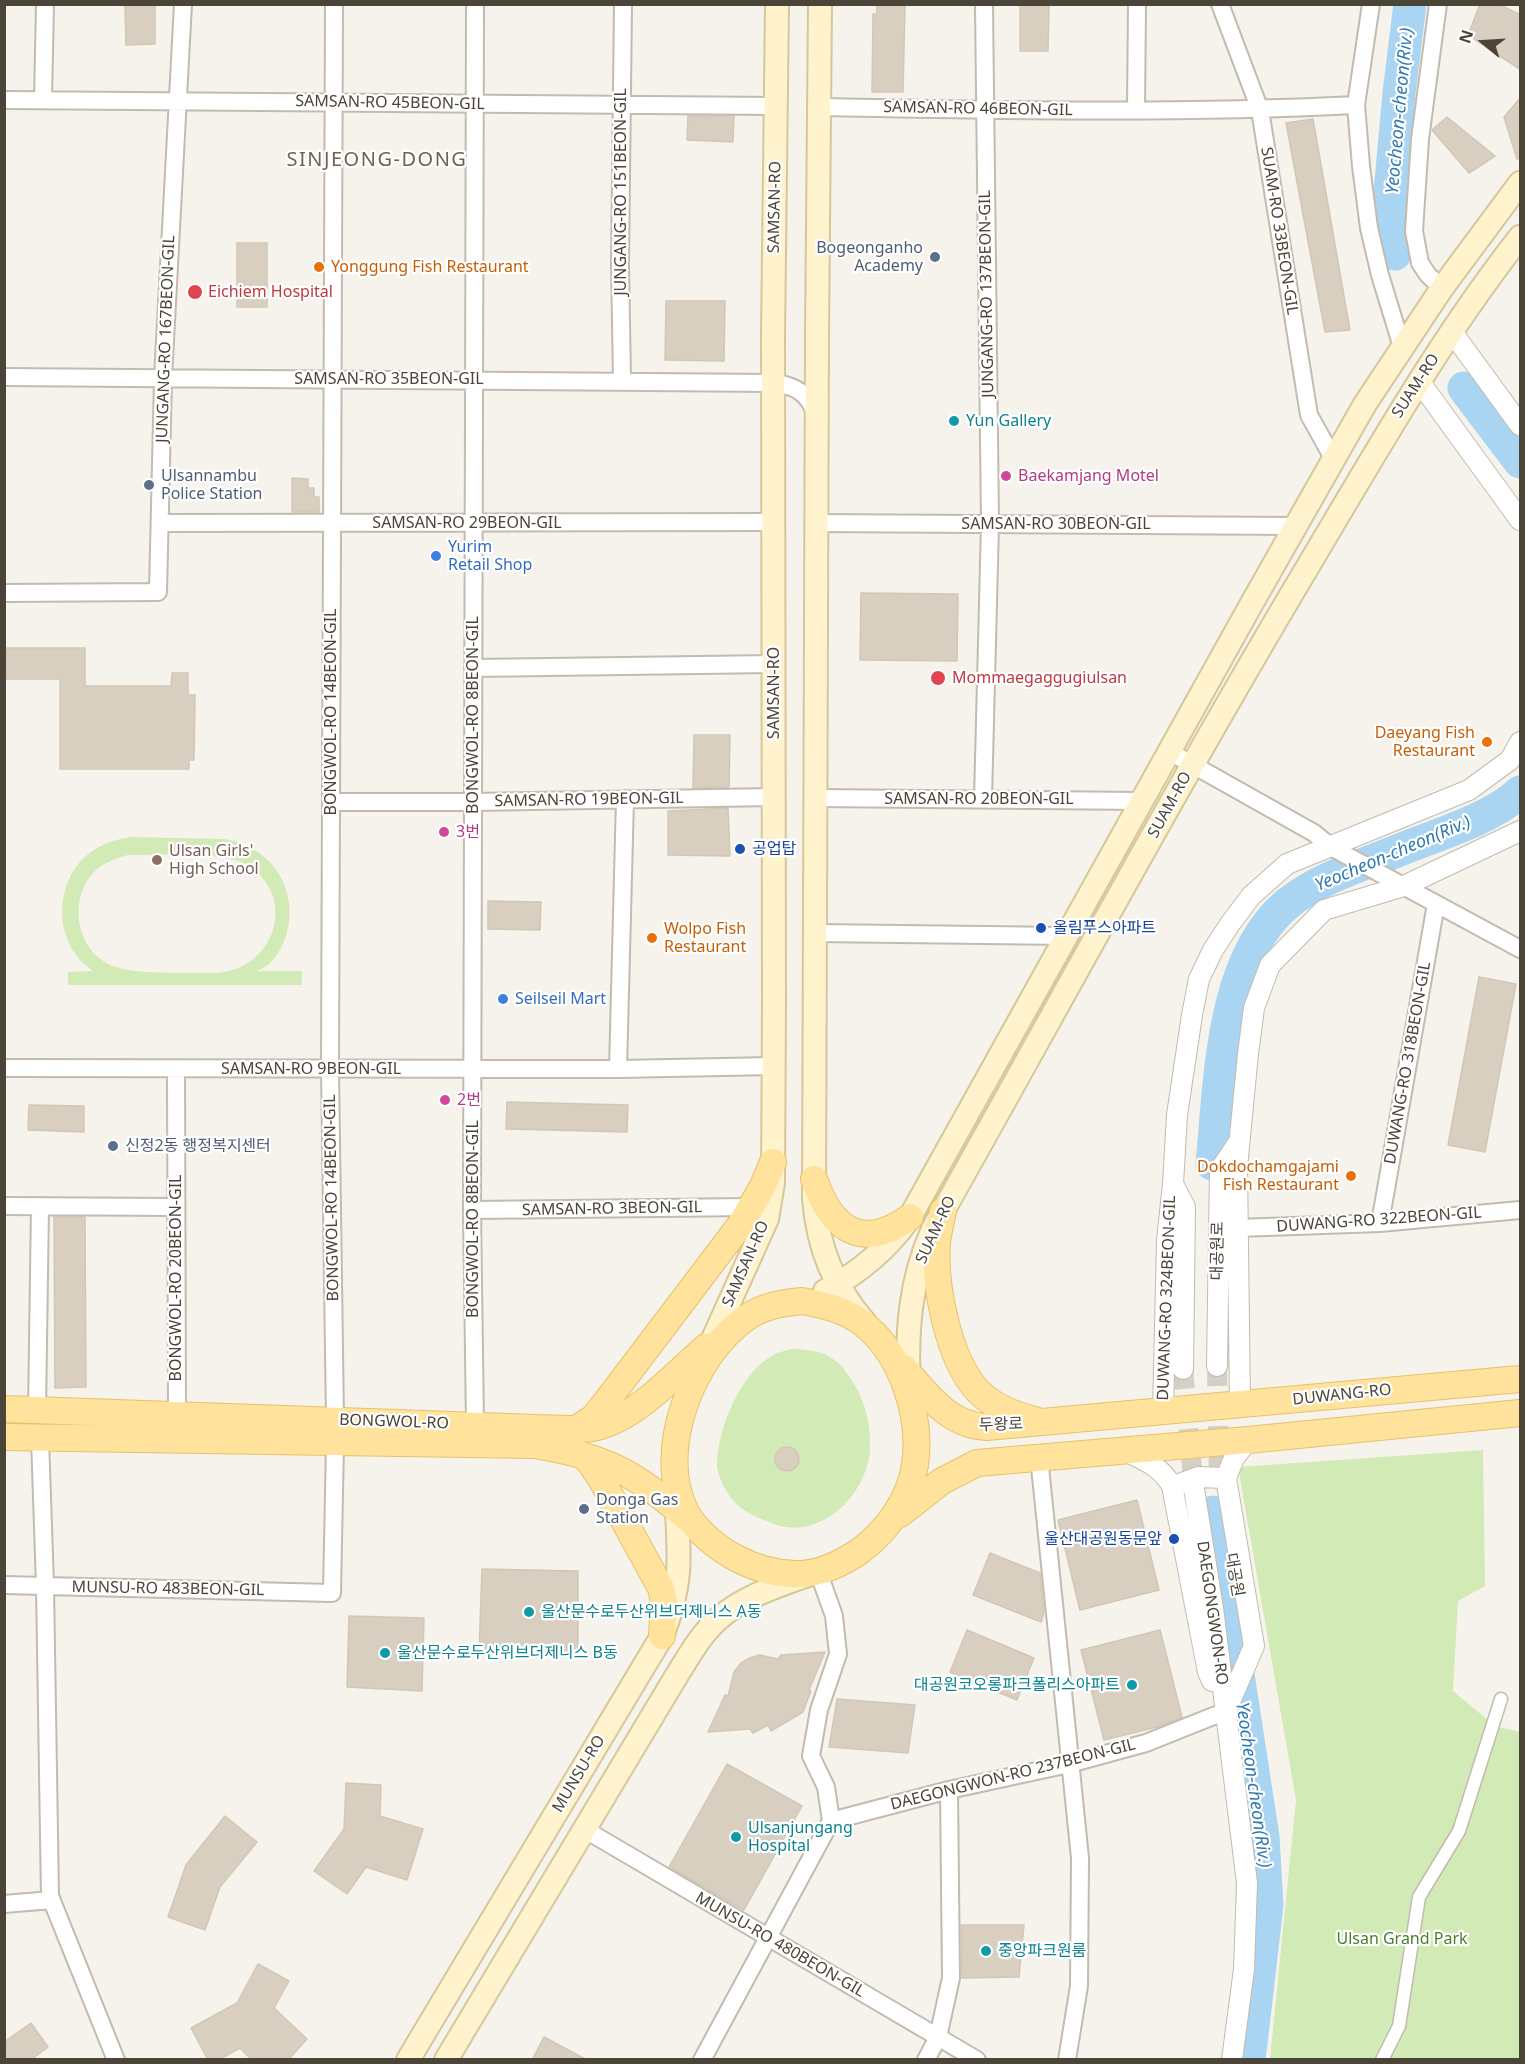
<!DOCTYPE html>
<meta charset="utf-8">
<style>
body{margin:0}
#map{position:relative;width:1525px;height:2064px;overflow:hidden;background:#f6f3ec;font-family:"Noto Sans",sans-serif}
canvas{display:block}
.frame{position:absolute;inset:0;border:6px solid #4b4439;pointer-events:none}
.north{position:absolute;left:1453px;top:12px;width:60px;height:60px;-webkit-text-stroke:4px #fff;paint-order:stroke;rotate:288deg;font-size:16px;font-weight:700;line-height:24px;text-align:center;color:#4b4439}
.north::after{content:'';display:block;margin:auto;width:21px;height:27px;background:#4b4439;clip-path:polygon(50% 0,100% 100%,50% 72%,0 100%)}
</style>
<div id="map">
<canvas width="1525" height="2064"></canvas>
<div class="frame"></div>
<div class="north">N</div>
</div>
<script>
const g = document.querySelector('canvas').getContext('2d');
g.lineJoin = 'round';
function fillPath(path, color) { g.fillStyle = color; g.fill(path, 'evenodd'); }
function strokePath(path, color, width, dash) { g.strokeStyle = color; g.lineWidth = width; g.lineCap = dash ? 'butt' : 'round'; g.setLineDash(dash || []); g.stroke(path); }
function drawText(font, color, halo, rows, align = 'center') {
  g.font = font + ' "Noto Sans","Noto Sans KR",sans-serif'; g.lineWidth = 4.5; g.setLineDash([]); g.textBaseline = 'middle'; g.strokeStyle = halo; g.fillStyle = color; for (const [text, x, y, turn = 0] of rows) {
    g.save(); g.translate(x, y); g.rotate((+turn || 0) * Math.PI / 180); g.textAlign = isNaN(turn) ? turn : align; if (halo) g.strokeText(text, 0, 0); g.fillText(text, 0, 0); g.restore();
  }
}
const green = new Path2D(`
 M130,837L224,839C270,846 299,887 287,933C284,943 277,957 269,964C266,967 260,969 257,971H302V985H68V972L93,971C87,966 80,961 76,955C53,924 59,875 91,852C103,843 116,840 130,837ZM128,855C157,855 227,851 249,866C300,901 272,974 211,973C184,972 141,975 116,967C77,954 67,903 93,873C102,863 115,859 128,855Z
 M790,1349C803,1349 819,1350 830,1357C841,1363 848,1374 854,1384C866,1403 871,1427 870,1449C867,1498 816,1544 769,1522C755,1517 740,1510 731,1498C724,1488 718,1477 717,1465C717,1429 741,1372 773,1355C778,1352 785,1351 790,1349Z
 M1483,1450L1485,1586L1458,1601L1453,1691L1495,1726L1520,1732V2059H1270L1296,1800L1238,1467Z`);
const river = new Path2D(`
 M1395,254L1390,193L1399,93L1410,4
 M1464,388L1520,462
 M1212,1164C1220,1084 1220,960 1287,904C1320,877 1364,865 1402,849C1439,834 1491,819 1520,792
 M1213,1512L1263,1837L1267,1905L1249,2060`);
const building = new Path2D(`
 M125,4H155V44L126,45Z
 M877,4H905L903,92H872L873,14H877Z
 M1020,4H1049L1048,51H1020Z
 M1480,4H1498L1521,15V70L1468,35Z
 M1521,97V158L1517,159L1504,117Z
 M688,116H734L733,142L687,140Z
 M1447,117L1495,156L1469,173L1432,130Z
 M1313,119L1350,330L1325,332L1286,123Z
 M237,243H267V307H237Z
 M666,301H725L724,361L665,360Z
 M292,478L308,479V488H314V497H319V512H292Z
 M861,593L958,594L957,661L860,660Z
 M4,648H85V686H171L172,673H188V695H195L194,760H189V769H60V679H4Z
 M694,735H730L729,787L693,788Z
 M728,808L730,856L668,855V811Z
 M488,901L541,902L540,930L488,929Z
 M1479,977L1516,984L1485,1152L1448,1145Z
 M507,1102L628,1105L627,1132L506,1129Z
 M29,1105L84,1106V1132L28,1130Z
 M54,1217H85L86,1387L55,1388Z
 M775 1459a12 12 0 1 1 24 0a12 12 0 1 1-24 0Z
 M1137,1500L1159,1590L1080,1610L1058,1520Z
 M990,1553L1040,1573L1044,1613L1041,1622L973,1595Z
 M482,1569L578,1571V1657L479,1653Z
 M349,1616L424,1618L422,1691L347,1687Z
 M967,1630L1034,1658L1017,1700L950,1672Z
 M1160,1630L1182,1717L1161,1726L1104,1740L1081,1650Z
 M825,1652L809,1690L811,1691L803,1712L771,1731L768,1725L753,1733L750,1729L708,1732L725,1695L728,1696L734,1672L741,1663L750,1658L760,1655L778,1659L781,1655Z
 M837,1699L915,1705L908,1753L829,1747Z
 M727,1764L802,1806L744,1910L669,1867Z
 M346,1783L381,1785L380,1816L423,1829L407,1880L366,1867L347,1894L314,1871L344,1829Z
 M225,1816L257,1842L220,1887L205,1930L168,1917L186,1865Z
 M961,1925H1024L1019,1977L962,1978Z
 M258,1964L289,1981L274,2008L307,2039L288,2060H252L240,2048L218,2060H208L191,2028L237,2003Z
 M31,2023L48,2047L31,2060H4V2042Z
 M544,2037L587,2060H532Z`);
const tertiaryTunnel = new Path2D(`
 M1217,1366L1219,1487
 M1183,1369L1194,1489`);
const pedestrian = new Path2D(`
 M1382,2060L1399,2026L1419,1897L1459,1831L1501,1699`);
const minor = new Path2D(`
 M334,4L330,1069L335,1420
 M1220,4L1260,110L1309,415L1333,458
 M1371,4L1356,105L1361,166L1369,228L1380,275L1402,347
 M1438,4L1420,139L1414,231L1420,263L1428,275L1442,288
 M4,100L776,106
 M43,100L45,4
 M819,107C998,110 1177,114 1356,105
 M1136,110L1137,4
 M4,377L774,383C794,385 810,394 815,414
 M622,380L620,264L623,4
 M160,523L775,522
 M816,523L1295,526
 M4,593L158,592L163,378L183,4
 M473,668L774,664
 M1170,752L1314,833L1331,847L1520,949
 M815,798L1143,801
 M983,799L990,524L984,4
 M331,802H473L774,797
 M815,933L1068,936
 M4,1068L618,1069L774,1066
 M176,1069L177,1415
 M618,1069L625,799
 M4,1206L176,1207
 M472,1210L752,1207
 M1380,1223L1436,904
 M1237,1228L1380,1223L1520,1210
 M37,1410L40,1206
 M475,1425L472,1210L475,4
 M40,1438L45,1586L50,1896L116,2060
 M1039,1457L1080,1858L1079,1986L1067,2060
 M4,1585L332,1593L335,1443
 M831,1821L949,1790L1069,1764L1146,1743L1226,1711
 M584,1829L977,2060
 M4,1904L52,1900
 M702,2060L831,1821L826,1787L811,1756L819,1710L838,1654L834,1616L818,1571
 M926,2060L938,2037L951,1978L949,1790`);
const tertiary = new Path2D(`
 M1452,332L1520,425
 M1419,381L1520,520
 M1217,1366L1220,1170L1238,1143
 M1183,1369L1185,1207L1173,1184L1177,1115L1192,1015L1199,979L1213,950L1230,924L1251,896L1287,864L1469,790L1510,760L1520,742
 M1240,1405L1237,1167L1248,1054L1254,1008L1270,965L1324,910L1404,886L1520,831
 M1163,1412L1167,1240L1173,1184
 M1125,1451C1145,1460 1161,1467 1172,1486L1208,1672L1212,1681
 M1174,1486L1198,1477L1226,1478
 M1194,1489L1213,1608L1247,1883L1244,1969L1232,2060
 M1226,1711L1254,1646L1226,1478L1234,1458L1248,1440`);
const secondary = new Path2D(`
 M820,4L817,337L814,1199C818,1248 834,1287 866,1324
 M825,1291C860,1272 888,1249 910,1217L1252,603L1365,404L1442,288L1520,183
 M707,1352L767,1219L773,1183L774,1002L773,335L777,4
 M909,1387C906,1332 910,1280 933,1229C1058,1007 1179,782 1310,563C1376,452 1440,339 1520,237
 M408,2060L662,1636C684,1581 679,1553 676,1496
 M446,2060L677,1675C689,1656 700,1636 716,1621C740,1598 777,1586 808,1575`);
const primary = new Path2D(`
 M814,1179C831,1229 862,1252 910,1217
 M943,1211C941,1221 938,1232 937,1243C934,1285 948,1359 978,1391C992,1406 1015,1415 1035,1420
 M802,1301C823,1305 843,1309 861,1322C902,1353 922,1415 915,1465C910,1499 887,1531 860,1551C842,1563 823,1573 801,1574C779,1575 755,1568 736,1558C717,1548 696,1531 686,1512C654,1451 693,1355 746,1318C763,1306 781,1303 802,1301Z
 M904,1368C927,1394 948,1425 986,1427L1520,1379
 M4,1409L536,1428C554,1428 580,1431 597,1427C637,1417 675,1374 706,1347
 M578,1428L593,1418L606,1402L741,1224L763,1186L773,1162
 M4,1437L534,1445C604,1456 634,1472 687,1518
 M580,1454L589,1461L601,1479L661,1588L664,1602L662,1636
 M900,1514L942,1481L977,1463L1248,1440L1520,1413`);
const markers = [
 [935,257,6,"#5c6f8a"],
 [319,267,6,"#e8710a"],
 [195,292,8,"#e0444e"],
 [954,421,6,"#0f9aa8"],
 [1006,476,6,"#d1479c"],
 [149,485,6,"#5c6f8a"],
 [436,556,6,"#3f7fe0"],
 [938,678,8,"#e0444e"],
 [1487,742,6,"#e8710a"],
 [444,832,6,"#d1479c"],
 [740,849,6,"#1a4fb4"],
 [157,860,6,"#8d6e63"],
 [1041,928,6,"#1a4fb4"],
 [652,938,6,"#e8710a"],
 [503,999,6,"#3f7fe0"],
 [445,1100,6,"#d1479c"],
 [113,1146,6,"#5c6f8a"],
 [1351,1176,6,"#e8710a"],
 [584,1509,6,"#5c6f8a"],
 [1174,1539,6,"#1a4fb4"],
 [529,1612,6,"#0f9aa8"],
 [385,1653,6,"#0f9aa8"],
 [1132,1685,6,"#0f9aa8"],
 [736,1837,6,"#0f9aa8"],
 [986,1951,6,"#0f9aa8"]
];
const streetNames = [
 ["SAMSAN-RO 45BEON-GIL",390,103,1],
 ["SAMSAN-RO 46BEON-GIL",978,109,1],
 ["JUNGANG-RO 151BEON-GIL",621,192,-90],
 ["SAMSAN-RO",775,207,-89],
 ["SUAM-RO 33BEON-GIL",1279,231,81],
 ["JUNGANG-RO 137BEON-GIL",987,294,-91],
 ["JUNGANG-RO 167BEON-GIL",166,339,-88],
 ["SAMSAN-RO 35BEON-GIL",389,379],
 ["SUAM-RO",1416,386,-57],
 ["SAMSAN-RO 29BEON-GIL",467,523],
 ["SAMSAN-RO 30BEON-GIL",1056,524],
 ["SAMSAN-RO",774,693,-90],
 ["BONGWOL-RO 14BEON-GIL",331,712,-90],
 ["BONGWOL-RO 8BEON-GIL",473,715,-90],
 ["SAMSAN-RO 20BEON-GIL",979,799],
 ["SAMSAN-RO 19BEON-GIL",589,800,-1],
 ["SUAM-RO",1170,805,-61],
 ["DUWANG-RO 318BEON-GIL",1408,1063,-80],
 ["SAMSAN-RO 9BEON-GIL",311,1069],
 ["BONGWOL-RO 14BEON-GIL",332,1198,-91],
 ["SAMSAN-RO 3BEON-GIL",612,1209,-1],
 ["BONGWOL-RO 8BEON-GIL",473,1219,-90],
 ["DUWANG-RO 322BEON-GIL",1379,1220,-4],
 ["SUAM-RO",936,1230,-65],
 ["대공원로",1218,1251,-89],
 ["SAMSAN-RO",746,1264,-66],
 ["BONGWOL-RO 20BEON-GIL",176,1278,-90],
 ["DUWANG-RO 324BEON-GIL",1167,1298,-88],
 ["DUWANG-RO",1342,1395,-6],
 ["BONGWOL-RO",394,1422,2],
 ["두왕로",1001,1425,-2],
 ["대공원",1234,1575,80],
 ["MUNSU-RO 483BEON-GIL",168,1589,1],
 ["DAEGONGWON-RO",1212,1613,82],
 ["MUNSU-RO",579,1774,-59],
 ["DAEGONGWON-RO 237BEON-GIL",1013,1775,-14],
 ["MUNSU-RO 480BEON-GIL",780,1945,30]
];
const serviceNames = [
 ["Bogeonganho",923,248,"right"],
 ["Academy",923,266,"right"],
 ["Ulsannambu",161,476],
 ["Police Station",161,494],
 ["신정2동 행정복지센터",125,1146],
 ["Donga Gas",596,1500],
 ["Station",596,1518]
];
const foodNames = [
 ["Yonggung Fish Restaurant",331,267],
 ["Daeyang Fish",1475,733,"right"],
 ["Restaurant",1475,751,"right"],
 ["Wolpo Fish",664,929],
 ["Restaurant",664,947],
 ["Dokdochamgajami",1339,1167,"right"],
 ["Fish Restaurant",1339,1185,"right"]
];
const healthNames = [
 ["Eichiem Hospital",208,292],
 ["Mommaegaggugiulsan",952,678]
];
const cultureNames = [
 ["Yun Gallery",966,421],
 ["울산문수로두산위브더제니스 A동",541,1612],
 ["울산문수로두산위브더제니스 B동",397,1653],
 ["대공원코오롱파크폴리스아파트",1120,1685,"right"],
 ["Ulsanjungang",748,1828],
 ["Hospital",748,1846],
 ["중앙파크원룸",998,1951]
];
const hotelNames = [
 ["Baekamjang Motel",1018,476],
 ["3번",456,832],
 ["2번",457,1100]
];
const shopNames = [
 ["Yurim",448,547],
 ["Retail Shop",448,565],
 ["Seilseil Mart",515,999]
];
const transitNames = [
 ["공업탑",752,849],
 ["올림푸스아파트",1053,928],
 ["울산대공원동문앞",1162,1539,"right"]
];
const educationNames = [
 ["Ulsan Girls'",169,851],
 ["High School",169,869]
];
const parkNames = [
 ["Ulsan Grand Park",1402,1939]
];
const waterNames = [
 ["Yeocheon-cheon(Riv.)",1400,111,-85],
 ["Yeocheon-cheon(Riv.)",1393,854,-23],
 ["Yeocheon-cheon(Riv.)",1253,1785,82]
];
const quarterNames = [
 ["SINJEONG-DONG",377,160]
];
fillPath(green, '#d2eab5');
strokePath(river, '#a9d4f2', 33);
fillPath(building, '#d8cfc1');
strokePath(building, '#d3c7b4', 1.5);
strokePath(tertiaryTunnel, '#d4d0c8', 20, [20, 10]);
strokePath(pedestrian, '#c2bbae', 15);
strokePath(minor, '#c2bbae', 20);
strokePath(tertiary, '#c2bbae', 22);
strokePath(secondary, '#d6c79b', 26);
strokePath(primary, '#e6c16a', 28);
strokePath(pedestrian, '#fff', 12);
strokePath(minor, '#fff', 16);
strokePath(tertiary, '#fff', 20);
strokePath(secondary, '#fff3cd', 22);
strokePath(primary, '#ffe39c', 26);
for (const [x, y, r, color] of markers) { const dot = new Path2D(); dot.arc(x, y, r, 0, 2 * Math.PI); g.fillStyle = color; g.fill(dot); strokePath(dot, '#fff', 2); }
drawText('16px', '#4b4439', '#fff', streetNames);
drawText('16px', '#4e5e75', '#fff', serviceNames, 'left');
drawText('16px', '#c56008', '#fff', foodNames, 'left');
drawText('16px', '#be3a42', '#fff', healthNames, 'left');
drawText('16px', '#0d838f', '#fff', cultureNames, 'left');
drawText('16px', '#b23c85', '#fff', hotelNames, 'left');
drawText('16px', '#366cbe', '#fff', shopNames, 'left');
drawText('16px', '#164399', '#fff', transitNames, 'left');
drawText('16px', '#785e54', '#fff', educationNames, 'left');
drawText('16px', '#4a7f2a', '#fff', parkNames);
drawText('italic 18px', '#2e7ab2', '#fff', waterNames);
g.letterSpacing = '1.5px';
drawText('20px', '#6e6250', '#fff', quarterNames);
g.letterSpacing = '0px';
</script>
